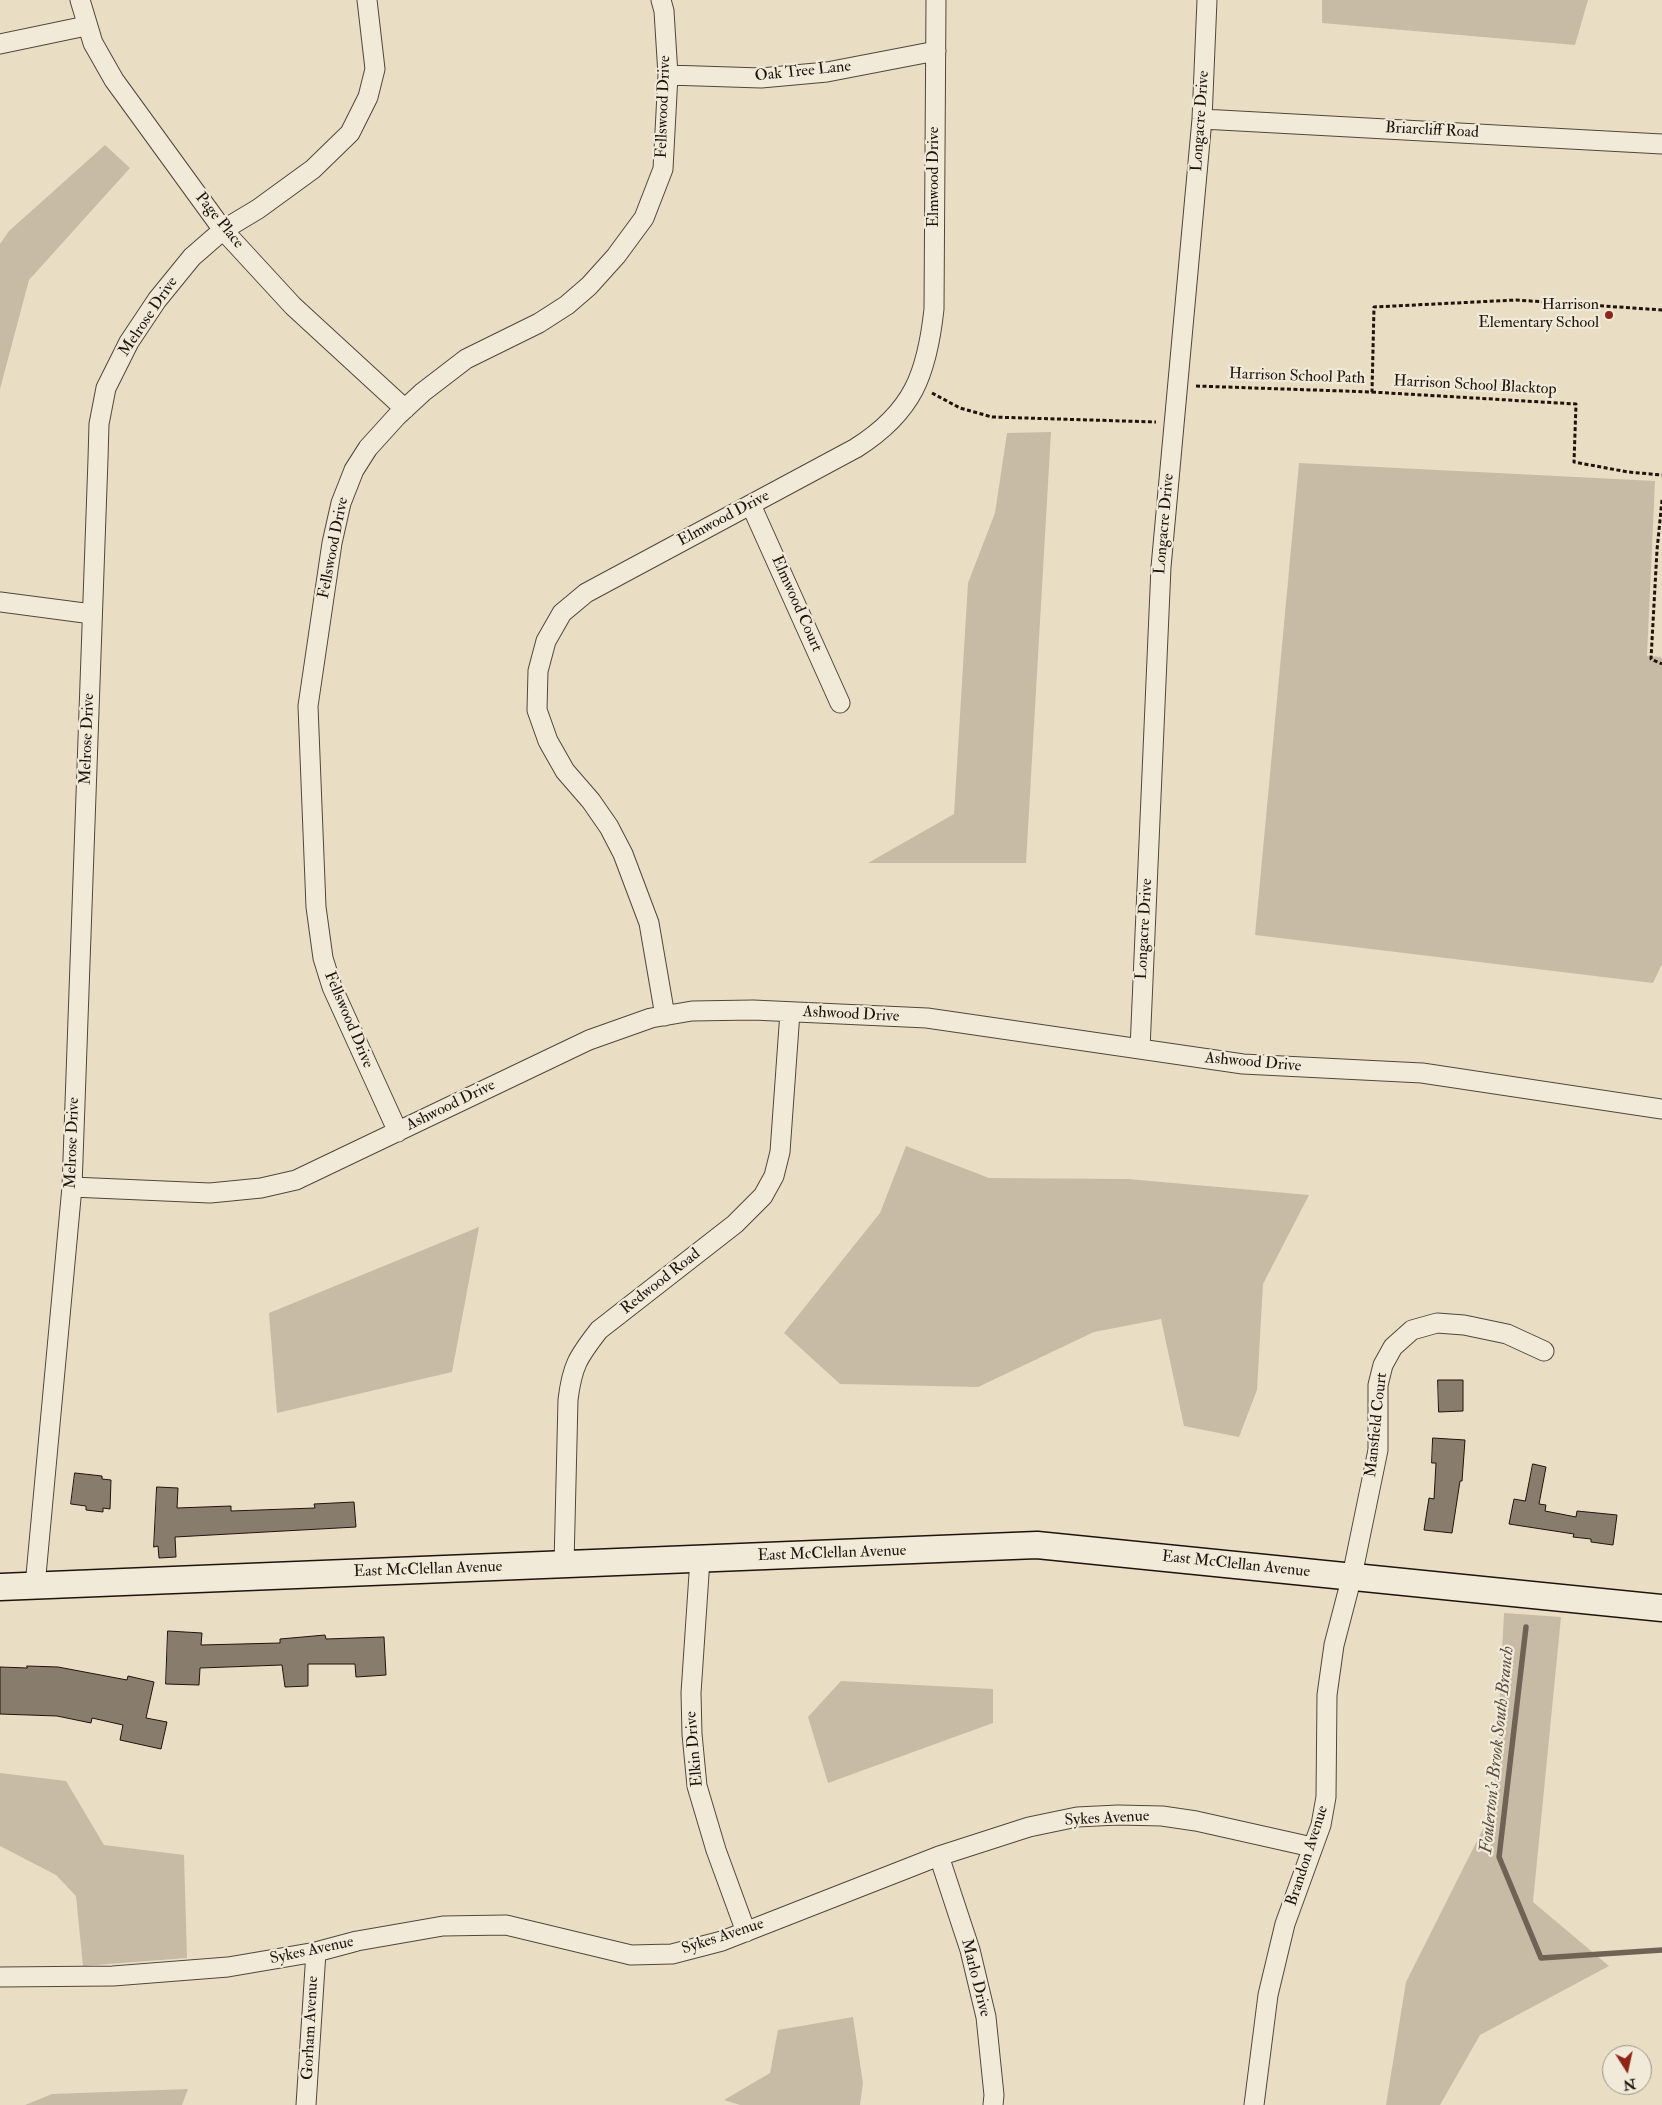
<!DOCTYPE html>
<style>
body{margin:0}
#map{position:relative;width:1662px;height:2105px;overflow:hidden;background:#e9dec4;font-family:"IM FELL Double Pica",serif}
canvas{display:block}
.north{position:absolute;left:1602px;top:2045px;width:50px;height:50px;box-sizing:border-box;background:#f1ead9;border:1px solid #9d9487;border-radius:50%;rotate:170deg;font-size:14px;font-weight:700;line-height:20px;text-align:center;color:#1f130d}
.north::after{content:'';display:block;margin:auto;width:18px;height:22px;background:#8f2418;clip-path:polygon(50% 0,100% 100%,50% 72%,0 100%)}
</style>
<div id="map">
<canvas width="1662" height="2105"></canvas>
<div class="north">N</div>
</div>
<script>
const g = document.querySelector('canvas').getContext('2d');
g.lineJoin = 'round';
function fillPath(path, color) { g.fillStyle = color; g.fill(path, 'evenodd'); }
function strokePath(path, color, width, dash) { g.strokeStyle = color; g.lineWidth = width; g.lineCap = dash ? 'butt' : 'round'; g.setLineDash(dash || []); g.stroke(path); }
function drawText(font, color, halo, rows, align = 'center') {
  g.font = font + ' "IM FELL Double Pica",serif'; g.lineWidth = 4.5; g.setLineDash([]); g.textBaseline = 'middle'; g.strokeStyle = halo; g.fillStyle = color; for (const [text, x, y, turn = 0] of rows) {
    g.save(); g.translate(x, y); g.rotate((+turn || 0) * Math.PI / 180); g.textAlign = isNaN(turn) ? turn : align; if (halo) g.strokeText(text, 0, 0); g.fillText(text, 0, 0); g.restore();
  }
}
const green = new Path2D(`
 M1322,0H1588L1575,45L1322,23Z
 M105,145L130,168L29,280L0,389V244L9,231Z
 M1051,432L1026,863H868L954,814L968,583L995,513L1007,433Z
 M1299,463L1655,481L1647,656L1662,657V964L1653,983L1255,935Z
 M906,1146L989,1178L1128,1179L1309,1195L1263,1284L1257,1390L1239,1437L1184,1426L1161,1319L1094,1332L978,1387L840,1384L784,1333L880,1213Z
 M479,1227L452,1372L277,1413L269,1313Z
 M1504,1613L1561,1617L1533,1902L1609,1966L1480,2035L1440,2105H1386L1406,1982L1494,1807Z
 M841,1681L993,1689V1723L828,1783L808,1717Z
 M0,1773L66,1781L104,1845L184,1855L187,1958L83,1966L76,1896L56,1875L0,1846Z
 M853,2017L863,2083L860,2105H740L724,2100L770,2073L778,2030Z
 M188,2089L182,2105H25L52,2094Z`);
const stream = new Path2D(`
 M1526,1627L1499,1857L1541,1958L1662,1950`);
const building = new Path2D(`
 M1438,1380H1463V1411L1439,1412Z
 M1433,1438L1465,1440L1462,1481H1460L1452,1533L1424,1530L1429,1498L1434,1499L1436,1463H1432Z
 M1533,1464L1546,1467L1539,1504L1546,1505L1545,1511L1576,1517L1577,1511L1617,1515L1613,1545L1591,1542V1539L1573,1537L1574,1534L1509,1524L1514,1499L1525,1501Z
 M75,1473L102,1476V1479L111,1480L110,1509L103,1508V1512L86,1510V1506L71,1504Z
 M157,1487L178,1488L177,1508L231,1506V1511L315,1508L314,1504L354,1502L356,1527L175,1537L176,1557L159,1558L158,1546L154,1547Z
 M168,1631L202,1633L201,1645L280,1643V1639L325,1635L326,1639L384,1637L386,1675L356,1677L355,1664H308V1686L285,1687L282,1665L200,1668L199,1685L166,1684Z
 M27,1666L58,1667L127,1680L128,1676L154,1682L146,1718L167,1722L161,1749L120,1740L123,1725L92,1718L91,1723L57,1716L0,1714V1667L27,1668Z`);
const path = new Path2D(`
 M1196,386L1372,392L1374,307L1516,300L1662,310
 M1372,392L1576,404L1574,462L1628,472L1662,475
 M932,393L960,408L992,417L1156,422
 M1662,500L1657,550L1651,659L1662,664`);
const street = new Path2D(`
 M80,0L93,43L114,80L223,230L293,306L405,409
 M0,44L86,26
 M668,75L761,78L827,72L936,51
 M1202,119L1662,144
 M751,505L840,703
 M0,602L92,614
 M665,1016L649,923L623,854L609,827L591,801L565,771L548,741L537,710L538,671L546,641L562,613L586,593L856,448C913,412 927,374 934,309L936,0
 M1140,1049L1161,567L1202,119L1207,0
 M398,1132L332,987L323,958L316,907L308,706L332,543L341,503L354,470L368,448L397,416L423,392L466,359L539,323L567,305L589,286L616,256L644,218L663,169L668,75L664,11L661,0
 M72,1187L210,1193L261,1188L296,1180L589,1040L651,1018L692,1011L753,1010L927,1018L1243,1064L1422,1073L1662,1109
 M700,1559L691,1693L692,1734L697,1786L716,1850L746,1932
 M564,1564L568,1400C572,1366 578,1357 599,1330L735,1224L763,1196L774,1176L780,1152L790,1012
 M35,1586L72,1187L98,459L99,424L106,388L129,342L157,300L192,257L223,230L258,209L313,169L350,133L368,97L375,69L367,0
 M939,1856L970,1950L986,2017L994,2095L993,2105
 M0,1977L113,1976L228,1967L316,1952L357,1941L443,1926L506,1925L631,1955L672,1954L722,1941L939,1856L1029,1827L1077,1817L1118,1815L1162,1816L1196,1821L1312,1847
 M306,2105L316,1952
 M1254,2105L1268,1995L1285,1924L1321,1825L1326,1797L1327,1695L1334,1645L1352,1576L1378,1450V1385L1383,1365L1393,1347L1412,1330L1437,1323L1464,1325L1507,1334L1544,1351`);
const secondary = new Path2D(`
 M0,1587L1037,1545L1662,1608`);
const markers = [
 [1609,315,5,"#8f2418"]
];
const streetNames = [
 ["Oak Tree Lane",803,72,-6],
 ["Fellswood Drive",664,107,-88],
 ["Longacre Drive",1201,121,-86],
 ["Briarcliff Road",1432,131,3],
 ["Elmwood Drive",935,177,-90],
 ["Page Place",219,221,51],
 ["Melrose Drive",149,317,-56],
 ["Harrison School Path",1297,377,2],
 ["Harrison School Blacktop",1475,386,3],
 ["Elmwood Drive",724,519,-28],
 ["Longacre Drive",1165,524,-85],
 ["Fellswood Drive",334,548,-79],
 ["Elmwood Court",796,604,66],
 ["Melrose Drive",88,739,-88],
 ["Longacre Drive",1145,929,-87],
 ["Ashwood Drive",851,1015,3],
 ["Fellswood Drive",348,1020,67],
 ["Ashwood Drive",1253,1063,5],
 ["Ashwood Drive",451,1106,-26],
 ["Melrose Drive",73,1143,-88],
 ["Redwood Road",661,1282,-38],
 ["Mansfield Court",1377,1425,-84],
 ["East McClellan Avenue",832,1554,-2],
 ["East McClellan Avenue",1236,1565,6],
 ["East McClellan Avenue",428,1570,-2],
 ["Elkin Drive",695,1749,-95],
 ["Sykes Avenue",1107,1819,-3],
 ["Brandon Avenue",1308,1856,-72],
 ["Sykes Avenue",723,1937,-18],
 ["Sykes Avenue",312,1951,-12],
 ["Marlo Drive",975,1978,76],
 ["Gorham Avenue",311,2028,-87]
];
const poiNames = [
 ["Harrison",1599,306],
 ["Elementary School",1599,324]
];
const waterNames = [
 ["Foulerton's Brook South Branch",1498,1750,-84]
];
fillPath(green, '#c7bba5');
strokePath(stream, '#6f6356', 5.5);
fillPath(building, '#887d6c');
strokePath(building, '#1f130d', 1);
strokePath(street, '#52463b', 21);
strokePath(secondary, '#1f130d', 29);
strokePath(path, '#1f130d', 3, [4, 2.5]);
strokePath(street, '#f1ead9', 19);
strokePath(secondary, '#f1ead9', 26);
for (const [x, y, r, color] of markers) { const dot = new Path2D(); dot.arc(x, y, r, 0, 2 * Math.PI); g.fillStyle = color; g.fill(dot); strokePath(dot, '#f1ead9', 2); }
drawText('16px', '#1f130d', '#f1ead9', streetNames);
drawText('16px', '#1f130d', '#f1ead9', poiNames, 'right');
drawText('italic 18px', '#5b4f43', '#f1ead9', waterNames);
</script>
